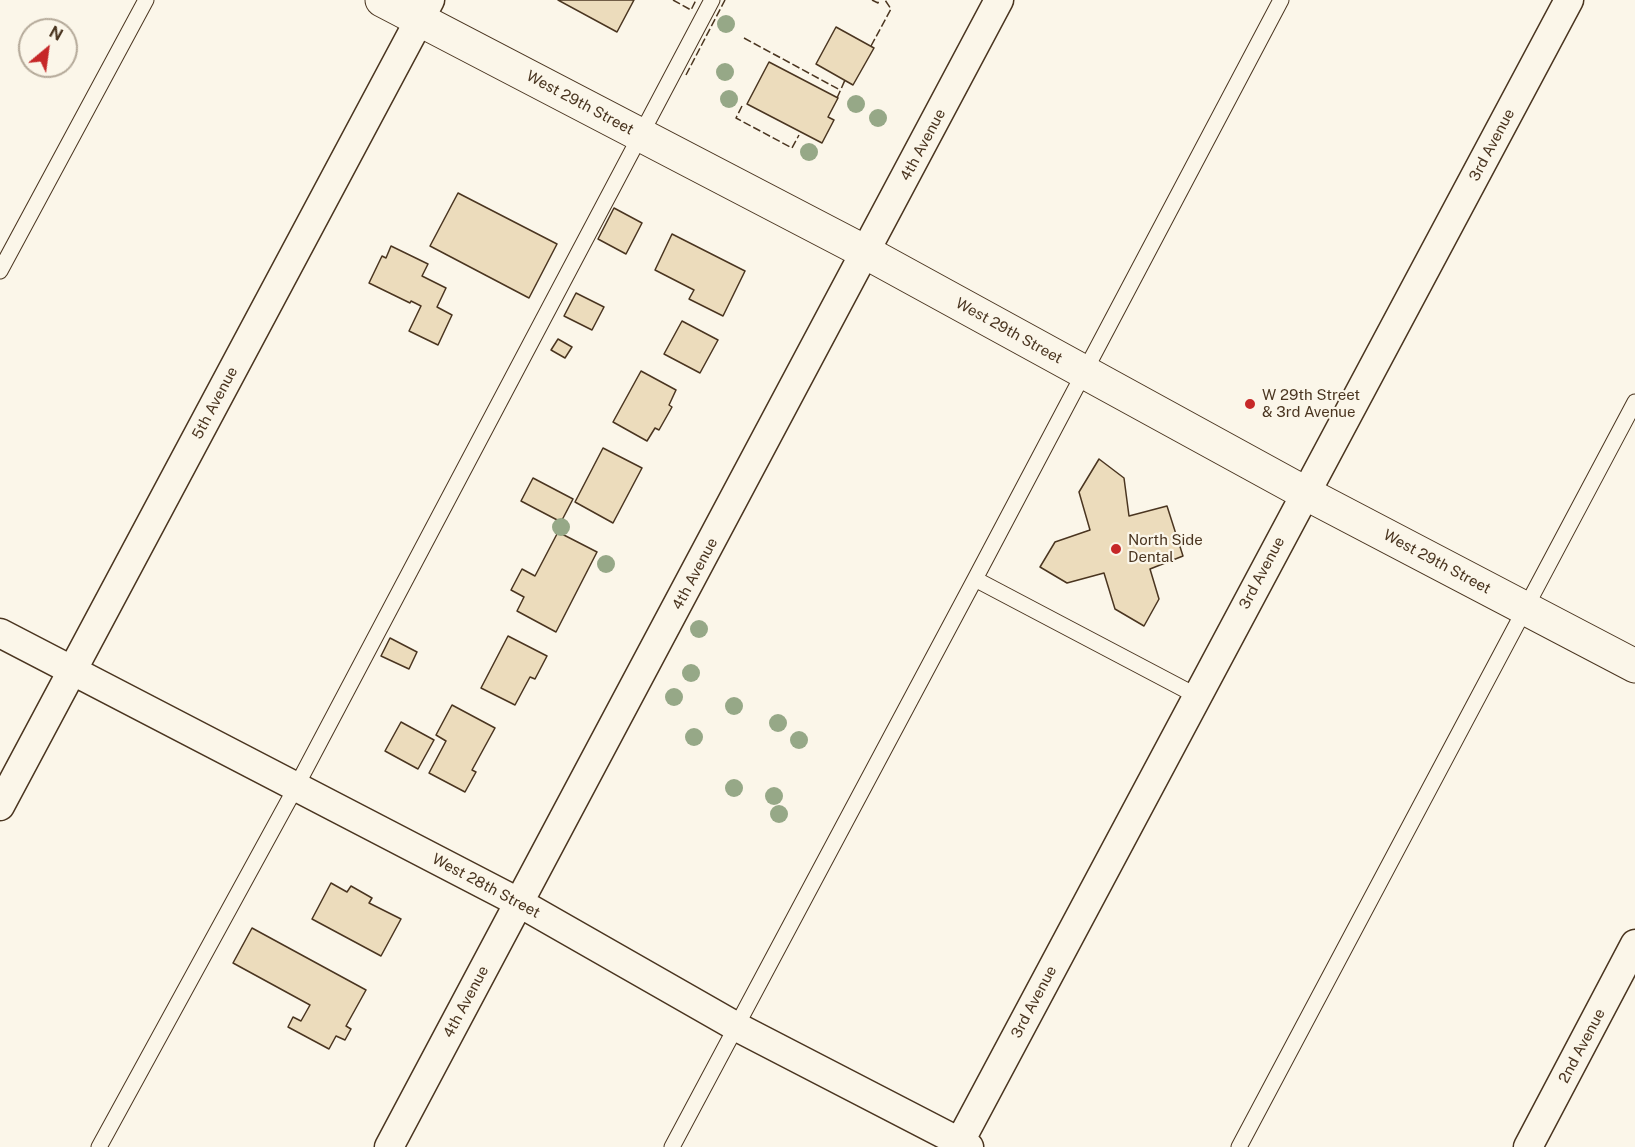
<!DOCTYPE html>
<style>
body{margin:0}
#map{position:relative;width:1635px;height:1147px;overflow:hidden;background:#fbf6e9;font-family:"Public Sans",sans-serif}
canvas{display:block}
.north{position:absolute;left:18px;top:18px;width:60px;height:60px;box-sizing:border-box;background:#fbf6e9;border:2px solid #b4a999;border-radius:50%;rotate:29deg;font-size:16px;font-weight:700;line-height:24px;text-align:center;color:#4a3520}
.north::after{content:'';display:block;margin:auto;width:21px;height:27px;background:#c62828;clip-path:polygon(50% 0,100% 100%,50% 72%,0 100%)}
</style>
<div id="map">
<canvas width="1635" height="1147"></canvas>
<div class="north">N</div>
</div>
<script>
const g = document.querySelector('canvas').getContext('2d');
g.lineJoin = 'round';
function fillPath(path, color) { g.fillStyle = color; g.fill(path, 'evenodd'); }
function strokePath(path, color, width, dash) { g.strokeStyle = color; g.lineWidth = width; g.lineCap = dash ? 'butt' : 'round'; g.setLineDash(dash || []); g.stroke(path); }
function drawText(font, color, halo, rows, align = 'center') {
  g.font = font + ' "Public Sans",sans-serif'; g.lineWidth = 4.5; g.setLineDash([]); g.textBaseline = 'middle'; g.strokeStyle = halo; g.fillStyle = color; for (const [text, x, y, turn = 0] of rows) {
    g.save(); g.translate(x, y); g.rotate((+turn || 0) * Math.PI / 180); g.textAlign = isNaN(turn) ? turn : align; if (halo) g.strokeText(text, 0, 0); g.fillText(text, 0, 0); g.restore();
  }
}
const building = new Path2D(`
 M558,0H634L617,32Z
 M836,27L874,48L853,85L816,64Z
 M769,62L838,98L828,117L834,120L822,143L747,104Z
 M458,193L557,244L529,298L430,246Z
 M614,208L642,223L626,254L598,239Z
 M672,234L745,271L723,316L689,299L694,290L655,270Z
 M391,246L428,264L422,276L446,288L437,307L452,315L438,345L409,331L421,306L411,301L410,303L369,283L382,256L386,258Z
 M576,293L604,307L592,330L564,316Z
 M682,321L718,340L700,373L664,354Z
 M558,339L572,347L565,358L551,350Z
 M641,371L676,390L669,405L672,407L659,430L655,428L647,441L613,422Z
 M603,448L642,468L613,523L575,502Z
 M1099,459L1124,478L1129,516L1167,506L1183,556L1150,569L1159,599L1144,626L1115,609L1104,573L1067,583L1040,567L1055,542L1090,530L1079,492Z
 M533,478L573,499L561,522L521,501Z
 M558,532L597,552L556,632L517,611L524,597L511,590L522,569L535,576Z
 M508,636L547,656L535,679L530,677L515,705L481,688Z
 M390,638L417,652L409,669L381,656Z
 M452,705L495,728L472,770L476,772L465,792L429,773L446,741L436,735Z
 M401,722L434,740L418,769L385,751Z
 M331,883L347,892L351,886L372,898L369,903L401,919L381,956L312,919Z
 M252,928L366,990L346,1026L351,1029L345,1040L336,1036L329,1049L288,1027L293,1017L301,1021L310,1005L233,963Z`);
const lane = new Path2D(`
 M0,271L146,0
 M975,579L1197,696
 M99,1147L296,787L712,0
 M672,1147L975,579L1281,0
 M1239,1147L1635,402`);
const street = new Path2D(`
 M0,633L518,902L737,1027L969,1147
 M0,806L430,0
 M389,1147C591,764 798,384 999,0
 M957,1147L1569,0
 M1528,1147L1635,944`);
const secondary = new Path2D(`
 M382,0L867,253L1305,493L1635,666`);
const fence = new Path2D(`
 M673,0L691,10L696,0
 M872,0L878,3L879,0
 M744,38L840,90
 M871,46L891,9L885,0
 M686,75L725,0
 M837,98L845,80
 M742,106L736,118L792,148L799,135`);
const trees = [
 [726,24],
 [725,72],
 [729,99],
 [856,104],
 [878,118],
 [809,152],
 [561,527],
 [606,564],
 [699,629],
 [691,673],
 [674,697],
 [734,706],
 [778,723],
 [694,737],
 [799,740],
 [734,788],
 [774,796],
 [779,814]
];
const markers = [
 [1250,404,6,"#c62828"],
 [1116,549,6,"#c62828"]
];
const streetNames = [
 ["West 29th Street",580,103,28],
 ["4th Avenue",923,145,-62],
 ["3rd Avenue",1492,145,-62],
 ["West 29th Street",1009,331,29],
 ["5th Avenue",215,403,-62],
 ["West 29th Street",1437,562,28],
 ["3rd Avenue",1262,573,-62],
 ["4th Avenue",695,574,-62],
 ["West 28th Street",486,886,28],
 ["4th Avenue",466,1002,-62],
 ["3rd Avenue",1034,1002,-62],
 ["2nd Avenue",1582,1046,-62]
];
const poiNames = [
 ["W 29th Street",1262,395],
 ["& 3rd Avenue",1262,412],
 ["North Side",1128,540],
 ["Dental",1128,557]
];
fillPath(building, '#ecdcbc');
strokePath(building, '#4a3520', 1.5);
strokePath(lane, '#4a3520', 17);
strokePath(street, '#4a3520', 31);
strokePath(secondary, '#4a3520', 35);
strokePath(lane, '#fbf6e9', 15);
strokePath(street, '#fbf6e9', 28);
strokePath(secondary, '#fbf6e9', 33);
strokePath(fence, '#4a3520', 1.5, [8, 3]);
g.fillStyle = '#96a887';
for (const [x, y] of trees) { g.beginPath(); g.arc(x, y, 9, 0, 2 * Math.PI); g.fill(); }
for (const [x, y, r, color] of markers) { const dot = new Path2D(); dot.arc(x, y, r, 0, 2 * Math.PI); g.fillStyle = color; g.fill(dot); strokePath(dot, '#fbf6e9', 2); }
drawText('15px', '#4a3520', '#fbf6e9', streetNames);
drawText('15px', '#4a3520', '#fbf6e9', poiNames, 'left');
</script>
